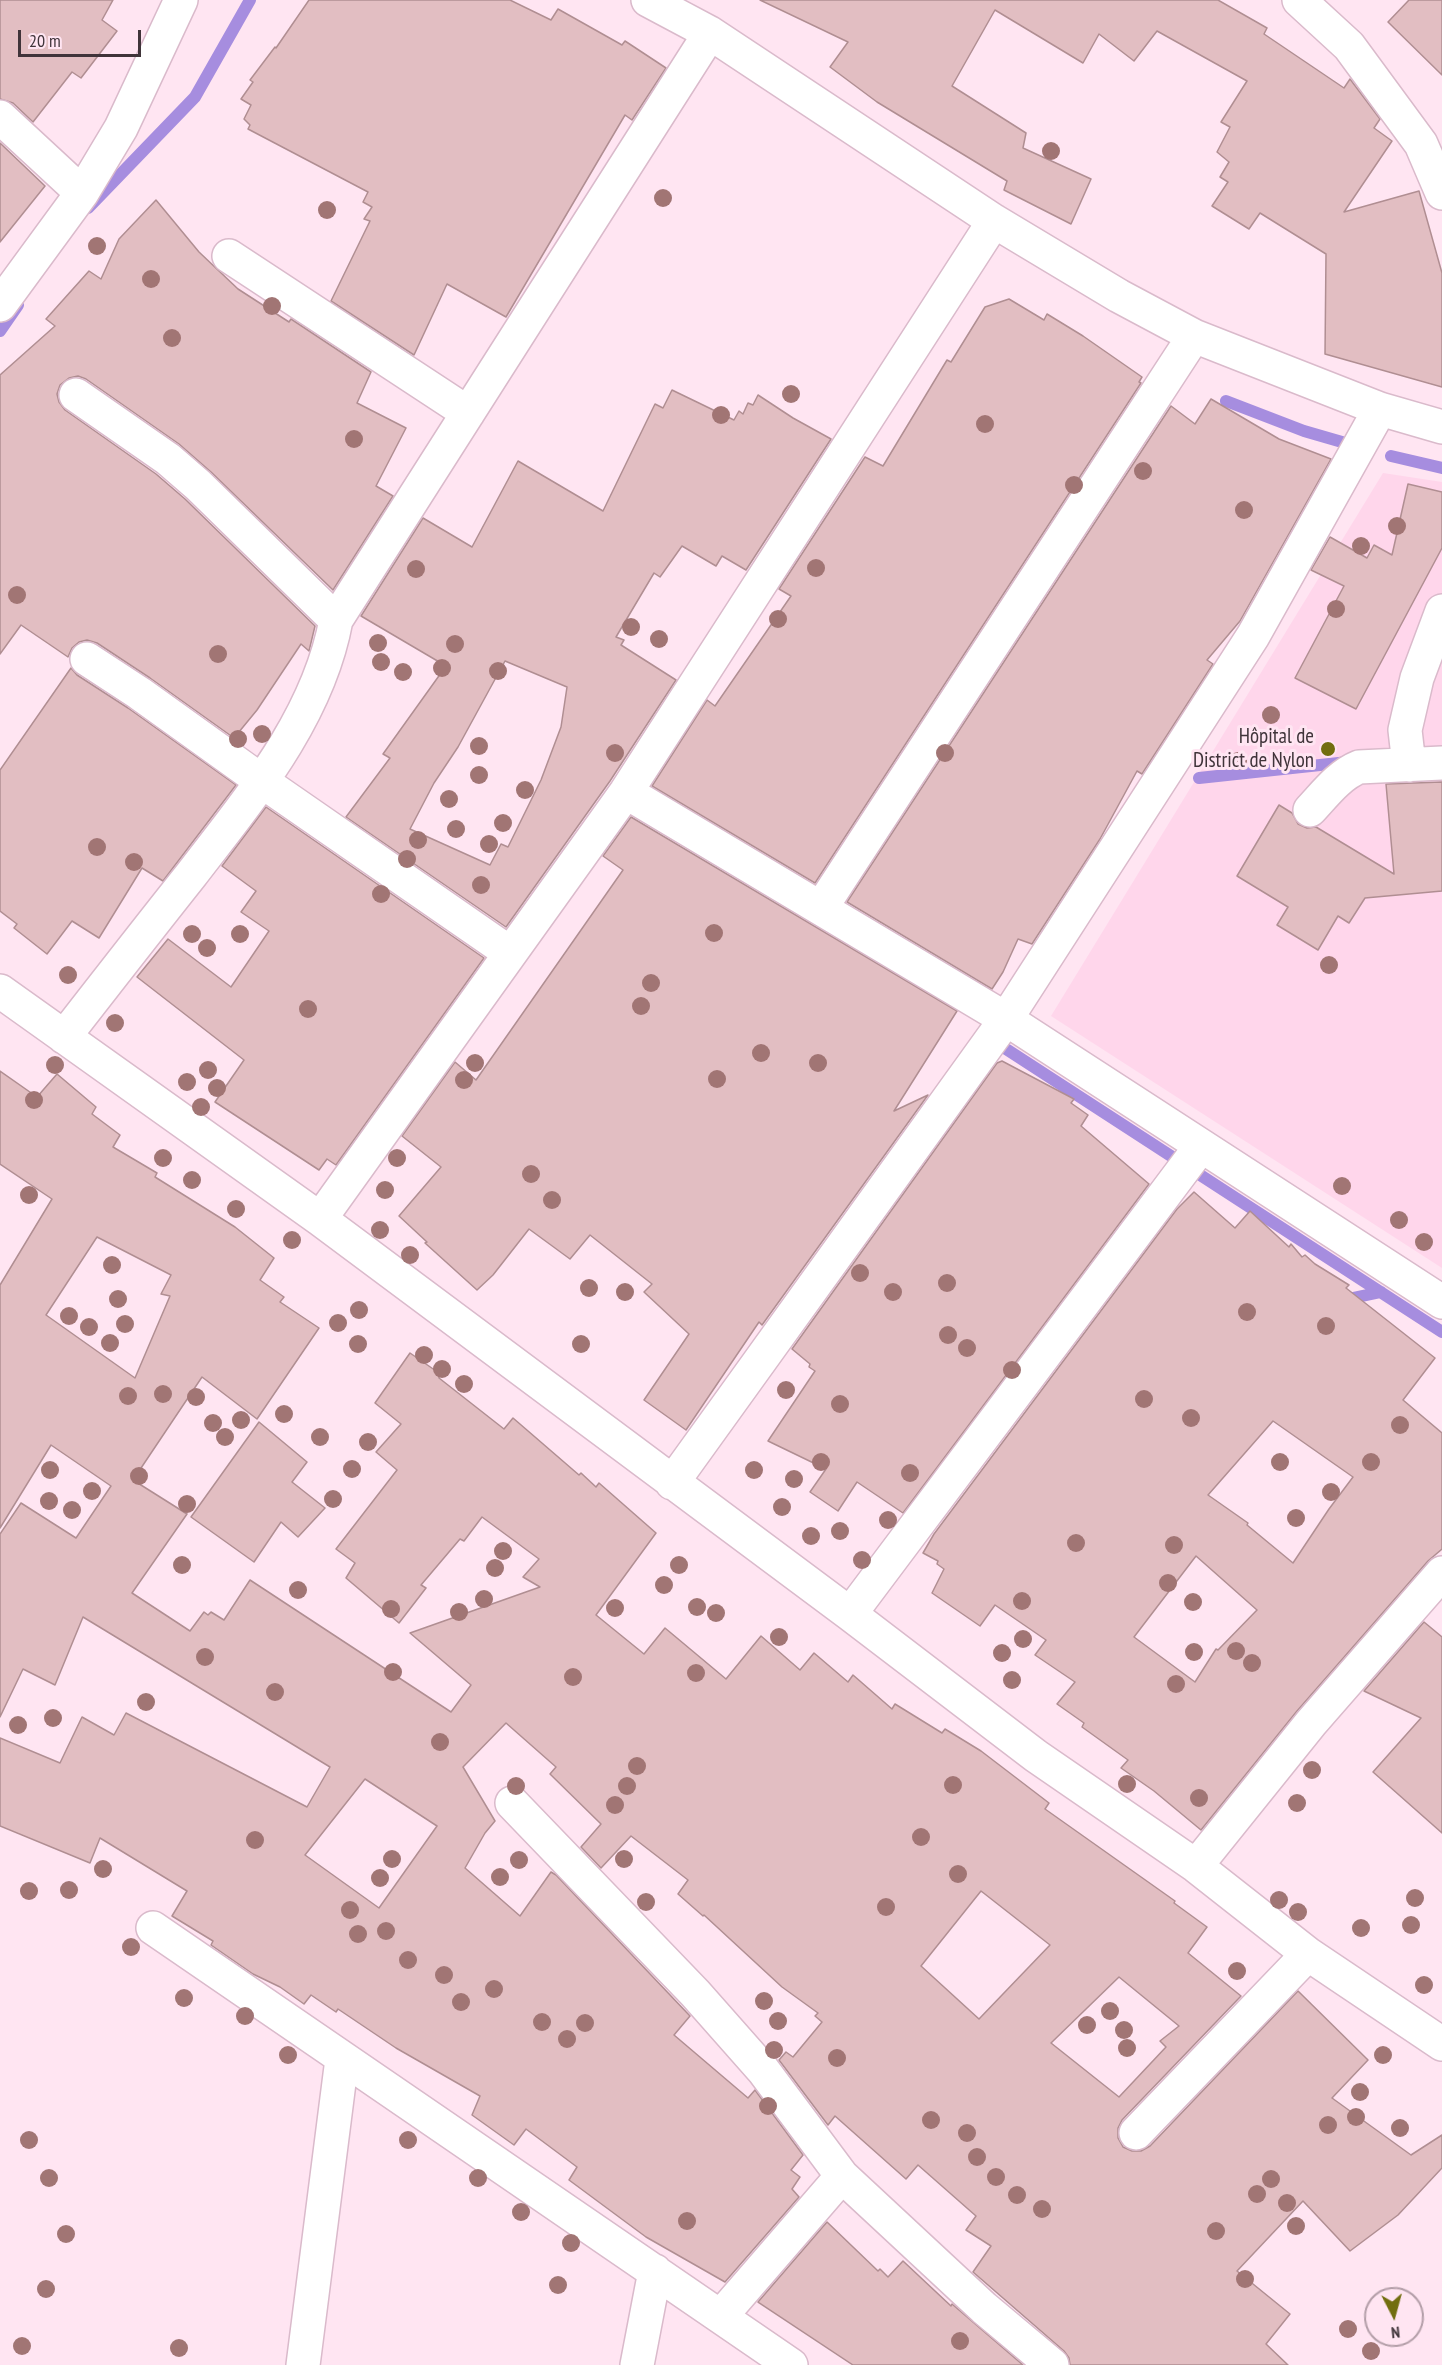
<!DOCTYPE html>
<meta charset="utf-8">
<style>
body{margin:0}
#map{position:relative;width:1442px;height:2365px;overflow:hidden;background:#ffe5f2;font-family:"PT Sans Narrow",sans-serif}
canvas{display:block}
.north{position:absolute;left:1364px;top:2287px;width:60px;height:60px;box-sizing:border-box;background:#ffe5f2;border:2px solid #b39ea8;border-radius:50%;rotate:174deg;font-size:16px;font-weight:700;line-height:24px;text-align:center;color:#40343a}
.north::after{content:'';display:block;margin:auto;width:21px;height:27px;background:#726e0f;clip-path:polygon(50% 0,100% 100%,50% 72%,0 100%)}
.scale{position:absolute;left:18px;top:30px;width:123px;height:27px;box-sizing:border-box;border:3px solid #40343a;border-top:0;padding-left:8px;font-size:18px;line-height:21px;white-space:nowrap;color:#40343a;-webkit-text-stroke:4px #ffe5f2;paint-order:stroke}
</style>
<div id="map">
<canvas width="1442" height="2365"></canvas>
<div class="north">N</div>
<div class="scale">20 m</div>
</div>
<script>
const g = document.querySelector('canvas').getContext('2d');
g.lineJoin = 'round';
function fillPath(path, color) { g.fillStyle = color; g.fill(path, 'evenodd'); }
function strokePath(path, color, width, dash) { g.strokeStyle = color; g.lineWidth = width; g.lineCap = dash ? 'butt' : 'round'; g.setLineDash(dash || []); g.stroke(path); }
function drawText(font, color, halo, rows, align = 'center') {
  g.font = font + ' "PT Sans Narrow",sans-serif'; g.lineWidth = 6; g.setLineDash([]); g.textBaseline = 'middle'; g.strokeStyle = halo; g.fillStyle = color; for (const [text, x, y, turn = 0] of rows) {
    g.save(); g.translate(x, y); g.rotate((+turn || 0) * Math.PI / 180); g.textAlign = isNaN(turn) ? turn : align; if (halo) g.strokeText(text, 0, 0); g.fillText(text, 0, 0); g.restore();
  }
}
const built = new Path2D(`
 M1383,473L1442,482V1268L1051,1016Z`);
const stream = new Path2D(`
 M88,208L195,97L250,0
 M0,331L18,305
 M1226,401L1304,431L1342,442
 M1391,456L1442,468
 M1199,778L1348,762
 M991,1049L1003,1047L1442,1332
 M1345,1302L1348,1299L1381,1292`);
const building = new Path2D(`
 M0,0H113L102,20L117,31L81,78L72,72L33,122L13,103L0,99Z
 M309,0H510L551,20L558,9L622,45L625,41L666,68L632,120L625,115L506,317L447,284L414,355L331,301L370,221L364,219L372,207L363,202L368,192L248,129L250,125L244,119L251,105L241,99L253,82L250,80L275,47L276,48Z
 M760,0H1218L1267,28L1264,34L1344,88L1350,79L1380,119L1374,128L1392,141L1344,212L1419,191L1442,273V387L1325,354L1326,254L1260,213L1249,229L1212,206L1228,182L1220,177L1229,162L1217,152L1230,127L1221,122L1247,81L1157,31L1134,61L1099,34L1083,63L995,10L952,86L1026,133L1023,148L1091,179L1071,224L1004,190L1007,181L877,102L830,67L848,42Z
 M1409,0H1442V75L1388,22Z
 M0,143L45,186L0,242Z
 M156,200L199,252L238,289L289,322L291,319L371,372L357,403L406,428L376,486L393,496L333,590L211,472L179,444L86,379L78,376L69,378L60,385L57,394L59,402L65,410L156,474L185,499L315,626L309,651L301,644L257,710L234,738L150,678L97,643L87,640L79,642L72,648L68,657L21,625L0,654V375L55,326L46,319L89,271L101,279L119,239Z
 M1009,299L1044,320L1047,314L1083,336L1142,377L1139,382L1141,383L815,883L652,786L707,700L715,706L791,596L779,589L865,457L883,466L947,360L951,362L985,307Z
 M672,390L734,420L739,411L743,414L748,403L753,405L758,395L793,418L831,439L746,570L722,556L716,566L682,546L660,577L654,573L616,637L624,640L621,645L676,680L610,781L506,927L346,817L390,758L383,754L446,666L361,616L423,518L472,547L518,461L603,511L655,404L663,408ZM505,661L567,687L561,727L541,780L508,847L501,844L490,865L410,829L434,783L458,747Z
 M1211,399L1279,439L1331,459L1240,621L1207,660L1213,664L1142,774L1137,771L1100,839L1032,944L1018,939L1003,972L992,989L847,902L1171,406L1195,424Z
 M1408,484L1442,492V548L1356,709L1295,678L1344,586L1311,570L1330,537L1367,558L1374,545L1392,555Z
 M71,668L77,675L128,708L236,785L163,881L142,868L99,938L72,921L47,954L14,928L17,924L0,911V770Z
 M1442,782V891L1365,898L1349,923L1338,916L1318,950L1277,925L1288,907L1237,876L1279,805L1292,813L1298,824L1307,828L1316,827L1394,874L1386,784Z
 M266,807L484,958L336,1165L327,1159L319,1170L215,1102L244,1060L137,977L168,939L231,987L269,931L241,912L256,891L222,866Z
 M631,817L957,1011L894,1111L928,1095L762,1325L759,1322L686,1430L644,1400L689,1334L644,1292L652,1284L590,1235L570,1259L529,1229L493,1275L477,1290L425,1243L427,1242L399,1216L441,1167L402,1136L455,1062L476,1080L623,870L603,856Z
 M1002,1061L1074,1099L1071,1103L1088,1115L1081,1126L1149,1184L903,1513L857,1482L838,1511L810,1492L826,1469L768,1441L815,1371L809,1367L810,1364L792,1349L997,1063Z
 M0,1071L37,1097L57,1074L96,1107L92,1114L120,1135L113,1147L157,1173L155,1177L235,1227L274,1258L260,1280L284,1297L280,1302L319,1328L257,1419L202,1377L133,1480L187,1514L132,1593L190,1631L204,1612L208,1615L211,1612L224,1620L250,1580L451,1712L471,1685L410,1633L540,1587L523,1577L539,1559L482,1517L464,1541L460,1539L421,1585L426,1588L399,1623L346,1578L355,1563L336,1549L397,1470L376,1452L401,1424L375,1403L410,1353L439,1373V1378L504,1429L513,1418L579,1475L581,1473L596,1487L599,1483L656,1533L596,1615L644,1654L665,1628L726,1679L761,1636L800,1670L814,1653L848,1682L853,1675L892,1709L895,1704L942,1733L945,1729L981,1751L1049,1803L1045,1809L1175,1901L1174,1903L1207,1927L1188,1953L1241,1996L1122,2120L1118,2128V2138L1123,2147L1132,2151H1141L1150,2146L1298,1991L1368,2060L1332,2098L1411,2155L1442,2135V2168L1398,2215L1350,2251L1303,2201L1237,2271L1290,2314L1266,2344L1288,2365H1070L1069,2358L1064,2351L973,2272L991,2246L966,2230L976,2216L918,2165L906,2179L835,2116L828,2125L779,2060L786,2052L793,2057L822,2022L815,2016L818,2013L782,1987L704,1915L703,1916L678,1894L688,1880L631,1836L601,1868L581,1847L601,1824L550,1774L556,1767L506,1723L463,1767L495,1821L485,1833L465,1868L520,1916L551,1872L556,1875L690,2016L674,2035L748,2098L755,2090L803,2155L791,2170L800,2177L792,2189L799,2197L725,2282L646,2237L569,2180L577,2167L526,2129L514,2145L472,2115L480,2096L396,2048L338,2009L336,2012L311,1995L304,2004L280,1987L253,1974L211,1945L213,1941L172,1916L187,1891L100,1838L90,1863L0,1826V1738L60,1763L82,1717L114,1735L126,1713L307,1807L330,1767L83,1617L55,1685L23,1669L0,1717V1534L21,1503L76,1538L111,1486L51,1445L0,1528V1285L52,1199L0,1164ZM97,1237L171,1275L161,1294L170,1296L135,1378L46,1315ZM365,1779L437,1826L379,1908L305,1855ZM981,1891L1050,1945L979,2019L921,1966ZM1119,1977L1179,2026L1160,2041L1166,2047L1119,2097L1051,2043Z
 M1194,1192L1235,1228L1250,1211L1289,1247L1291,1244L1302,1257L1305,1255L1315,1264L1349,1285L1346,1288L1435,1358L1403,1400L1442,1433V1549L1428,1561L1297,1711L1201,1830L1154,1791L1121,1768L1128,1760L1082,1727L1084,1723L1057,1704L1075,1682L1035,1655L1046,1640L995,1605L980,1626L932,1593L944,1569L937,1564L938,1561L923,1553L934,1534L1177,1209ZM1273,1421L1353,1477L1329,1509L1293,1563L1247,1525L1248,1523L1208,1495ZM1196,1556L1257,1610L1218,1650L1216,1649L1195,1682L1134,1637Z
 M259,1422L307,1462L292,1482L325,1508L298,1537L281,1522L254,1562L191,1517Z
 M1424,1622L1442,1637V1833L1373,1772L1421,1718L1364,1691Z
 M827,2222L878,2271L880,2269L888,2277L903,2261L951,2306L952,2304L1023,2365H853L758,2302Z`);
const minor = new Path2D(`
 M648,0L710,33L994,221L1119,296L1194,336L1380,409L1442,427
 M1299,0L1349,46L1421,144L1442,193
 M0,117L82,193
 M229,256L468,413
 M0,305L82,193L121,128L181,0
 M76,395L168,459L198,485L336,620
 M87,659L139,693L263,782L510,953
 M1409,765L1405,730L1417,678L1442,611
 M626,792L1006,1019L1442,1302
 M1310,810C1325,794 1339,775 1359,767L1442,763
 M821,908L1194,336
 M0,991L320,1219L850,1614L1036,1756L1196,1866L1308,1954L1442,2044
 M64,1037C106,983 148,929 191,875C250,798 318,718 336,620L710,33
 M320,1219L626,792L994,221
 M672,1483L1006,1019L1253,636L1380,409
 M850,1614L1201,1146
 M512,1803L695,1993L763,2070L842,2176L984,2308L1052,2365
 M1196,1866L1311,1723L1442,1573
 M153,1928L791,2365
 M1136,2133L1308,1954
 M721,2316L842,2176
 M303,2365L342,2059
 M637,2365L655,2271`);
const trees = [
 [1051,151],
 [663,198],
 [327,210],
 [97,246],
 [151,279],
 [272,306],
 [172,338],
 [791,394],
 [721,415],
 [985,424],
 [354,439],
 [1143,471],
 [1074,485],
 [1244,510],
 [1397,526],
 [1361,546],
 [816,568],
 [416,569],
 [17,595],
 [1336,609],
 [778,619],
 [631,627],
 [659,639],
 [378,643],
 [455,644],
 [218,654],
 [381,662],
 [442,668],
 [498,671],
 [403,672],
 [1271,715],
 [262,734],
 [238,739],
 [479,746],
 [615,753],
 [945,753],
 [1238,761],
 [479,775],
 [525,790],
 [449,799],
 [503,823],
 [456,829],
 [418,840],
 [489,844],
 [97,847],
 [407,859],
 [134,862],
 [481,885],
 [381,894],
 [714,933],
 [192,934],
 [240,934],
 [207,948],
 [1329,965],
 [68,975],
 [651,983],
 [641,1006],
 [308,1009],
 [115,1023],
 [761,1053],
 [475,1063],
 [818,1063],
 [55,1065],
 [208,1070],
 [717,1079],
 [464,1080],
 [187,1082],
 [217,1088],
 [34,1100],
 [201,1107],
 [163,1158],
 [397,1158],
 [531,1174],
 [192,1180],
 [1342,1186],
 [385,1190],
 [29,1195],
 [552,1200],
 [236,1209],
 [1399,1220],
 [380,1230],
 [292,1240],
 [1424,1242],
 [410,1255],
 [112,1265],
 [860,1273],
 [947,1283],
 [589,1288],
 [625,1292],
 [893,1292],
 [118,1299],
 [359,1310],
 [1247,1312],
 [69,1316],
 [338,1323],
 [125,1324],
 [1326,1326],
 [89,1327],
 [948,1335],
 [110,1343],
 [358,1344],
 [581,1344],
 [967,1348],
 [424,1355],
 [442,1369],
 [1012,1370],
 [464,1384],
 [786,1390],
 [163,1394],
 [128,1396],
 [196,1397],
 [1144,1399],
 [840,1404],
 [284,1414],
 [1191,1418],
 [241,1420],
 [213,1423],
 [1400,1425],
 [225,1437],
 [320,1437],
 [368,1442],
 [821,1462],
 [1280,1462],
 [1371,1462],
 [352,1469],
 [50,1470],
 [754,1470],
 [910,1473],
 [139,1476],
 [794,1479],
 [92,1491],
 [1331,1492],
 [333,1499],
 [49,1501],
 [187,1504],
 [782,1507],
 [72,1510],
 [1296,1518],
 [888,1520],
 [840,1531],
 [811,1536],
 [1076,1543],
 [1174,1545],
 [503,1551],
 [862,1560],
 [182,1565],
 [679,1565],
 [495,1568],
 [1168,1583],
 [664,1585],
 [298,1590],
 [484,1599],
 [1022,1601],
 [1193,1602],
 [697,1607],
 [615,1608],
 [391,1609],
 [459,1612],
 [716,1613],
 [779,1637],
 [1023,1639],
 [1236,1651],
 [1194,1652],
 [1002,1653],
 [205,1657],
 [1252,1663],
 [393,1672],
 [696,1673],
 [573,1677],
 [1012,1680],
 [1176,1684],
 [275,1692],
 [146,1702],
 [53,1718],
 [18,1725],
 [440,1742],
 [637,1766],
 [1312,1770],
 [1127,1784],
 [953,1785],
 [516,1786],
 [627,1786],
 [1199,1798],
 [1297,1803],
 [615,1805],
 [921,1837],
 [255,1840],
 [392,1859],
 [624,1859],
 [519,1860],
 [103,1869],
 [958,1874],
 [500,1877],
 [380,1878],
 [69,1890],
 [29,1891],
 [1415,1898],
 [1279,1900],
 [646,1902],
 [886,1907],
 [350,1910],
 [1298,1912],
 [1411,1925],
 [1361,1928],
 [386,1931],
 [358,1934],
 [131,1947],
 [408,1960],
 [1237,1971],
 [444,1975],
 [1424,1985],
 [494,1989],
 [184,1998],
 [764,2001],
 [461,2002],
 [1110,2011],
 [245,2016],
 [778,2021],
 [542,2022],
 [585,2023],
 [1087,2025],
 [1124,2030],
 [567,2039],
 [1127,2048],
 [774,2050],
 [288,2055],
 [1383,2055],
 [837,2058],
 [1360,2092],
 [768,2106],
 [1356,2117],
 [931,2120],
 [1328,2125],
 [1400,2128],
 [967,2133],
 [29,2140],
 [408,2140],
 [977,2157],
 [996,2177],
 [49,2178],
 [478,2178],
 [1271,2179],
 [1257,2194],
 [1017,2195],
 [1287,2203],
 [1042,2209],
 [521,2212],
 [687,2221],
 [1296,2226],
 [1216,2231],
 [66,2234],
 [571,2243],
 [1245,2279],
 [558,2285],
 [46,2289],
 [1348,2329],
 [960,2341],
 [22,2346],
 [179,2348],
 [1371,2351]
];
const markers = [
 [1328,749,8,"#726e0f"]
];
const poiNames = [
 ["Hôpital de",1314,737],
 ["District de Nylon",1314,761]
];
fillPath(built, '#ffd6eb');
strokePath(stream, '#a68ddf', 12);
fillPath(building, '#e2bec2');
strokePath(building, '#b08e92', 1.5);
strokePath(minor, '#dabacb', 36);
strokePath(minor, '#fff', 33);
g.fillStyle = '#a17574';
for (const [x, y] of trees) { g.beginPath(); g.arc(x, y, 9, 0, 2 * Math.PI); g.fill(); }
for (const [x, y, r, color] of markers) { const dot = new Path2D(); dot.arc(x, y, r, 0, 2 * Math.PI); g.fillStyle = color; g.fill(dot); strokePath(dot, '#ffe5f2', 2); }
drawText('21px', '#40343a', '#ffe5f2', poiNames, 'right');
</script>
